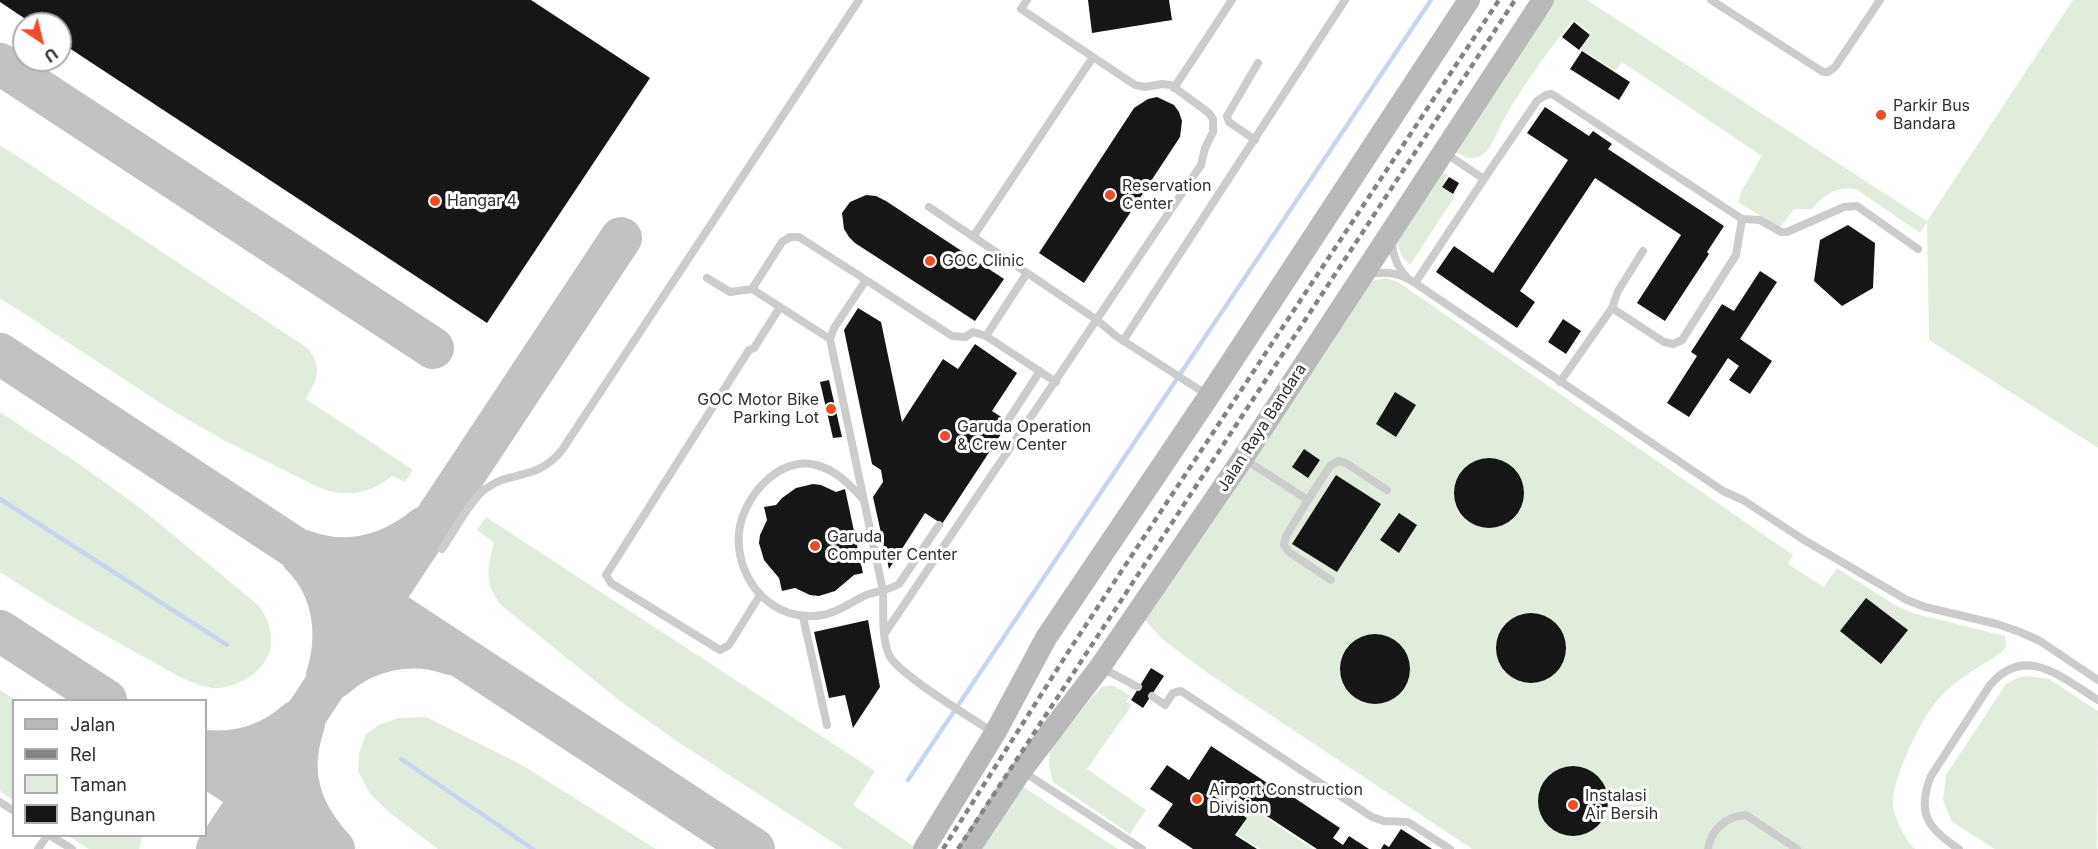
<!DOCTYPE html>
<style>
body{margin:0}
#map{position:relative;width:2098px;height:849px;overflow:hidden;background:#fff;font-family:Inter,sans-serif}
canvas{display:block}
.legend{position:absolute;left:12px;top:699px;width:195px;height:138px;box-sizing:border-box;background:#fff;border:2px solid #acacac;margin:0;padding:8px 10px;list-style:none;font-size:18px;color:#2f2f2f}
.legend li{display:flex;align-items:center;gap:12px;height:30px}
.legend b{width:30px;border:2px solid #acacac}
.north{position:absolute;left:12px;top:12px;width:60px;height:60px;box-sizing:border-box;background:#fff;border:2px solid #acacac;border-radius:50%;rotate:145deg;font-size:16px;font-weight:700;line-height:24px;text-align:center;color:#2f2f2f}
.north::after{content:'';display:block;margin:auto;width:21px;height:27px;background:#ee4c29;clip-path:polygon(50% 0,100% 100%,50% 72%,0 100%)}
</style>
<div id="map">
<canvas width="2098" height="849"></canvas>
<ul class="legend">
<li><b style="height:8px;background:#b9b9b9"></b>Jalan</li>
<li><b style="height:8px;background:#848484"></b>Rel</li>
<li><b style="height:16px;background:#e1eddc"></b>Taman</li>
<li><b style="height:16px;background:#161616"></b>Bangunan</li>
</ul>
<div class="north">U</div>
</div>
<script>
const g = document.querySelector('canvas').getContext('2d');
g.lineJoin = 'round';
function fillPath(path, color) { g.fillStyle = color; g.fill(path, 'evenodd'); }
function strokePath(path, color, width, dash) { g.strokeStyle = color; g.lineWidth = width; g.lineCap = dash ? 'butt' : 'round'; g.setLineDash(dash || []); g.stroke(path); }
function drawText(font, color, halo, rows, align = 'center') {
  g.font = font + ' Inter,sans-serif'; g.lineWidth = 6; g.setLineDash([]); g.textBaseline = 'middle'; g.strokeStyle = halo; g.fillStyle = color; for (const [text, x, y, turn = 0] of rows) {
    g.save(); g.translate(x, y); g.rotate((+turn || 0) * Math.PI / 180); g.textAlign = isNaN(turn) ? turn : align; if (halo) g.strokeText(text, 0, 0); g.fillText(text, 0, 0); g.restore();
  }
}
const green = new Path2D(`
 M1553,0H1587L1927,221L2073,0H2098V448L1929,340L1927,222L1920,233L1856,189C1837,186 1824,194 1812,209H1794L1780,228L1738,202L1742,190L1762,156L1622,62L1615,71L1581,49L1592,34L1573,20C1549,49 1520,90 1502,123C1496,134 1491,152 1478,157C1469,161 1460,155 1453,150Z
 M0,145L309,349C323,371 317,378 306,399L413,470L405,482L392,476C369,495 345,498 318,487L225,441L168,408L0,298Z
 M1441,171L1448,175L1441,187L1455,196L1410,265L1403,258L1395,240Z
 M1386,278L1398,282L1793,555L1788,564L1824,587L1837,568L1895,605L1913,613L2005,636L2006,646L2002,652C1980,667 1952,681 1936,702C1920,722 1892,778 1893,804C1894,818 1905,839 1915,849H1472L1209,674L1163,640L1145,620L1368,282Z
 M0,412L82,466L143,510L258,605C281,634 274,668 238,683C231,686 221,689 212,688C188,684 166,669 146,658C96,631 47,603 0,572Z
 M486,517L875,771L853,805L918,849H843L678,742L620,701L501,605C484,582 487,569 494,543L477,530Z
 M2026,676L2049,679L2098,711L2097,849H1995L1952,822L1943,800L1946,775L2006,684L2017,678Z
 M1112,685L1131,696L1126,702L1132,705L1087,769L1146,810L1130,834L1053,782L1049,767L1050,749L1101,687Z
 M0,690L16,700H14L13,800L0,791Z
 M426,717L522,765L656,849H438L390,813L370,794L358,771L359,753L366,734L379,725L398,718Z
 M1022,786L1118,849H974Z
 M1218,786L1313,849H1261L1237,834L1248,817L1213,794Z
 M68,836H142L139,849H89Z`);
const stream = new Path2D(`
 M0,499L227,645
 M401,759L533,849
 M908,780L1431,0`);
const taxiway = new Path2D(`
 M0,64L433,348
 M0,354L754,849
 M304,551C348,567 390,555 425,527
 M302,556C334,588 340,634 327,676
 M0,631L106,700
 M334,678C366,649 411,640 451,654
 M304,724C287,773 300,812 334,849
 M206,751C239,754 272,744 297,721
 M206,766L275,811
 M217,849L621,238
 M242,849C270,839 299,838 328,849`);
const building = new Path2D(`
 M0,0H531L650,78L487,323L60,42V24H33L0,2Z
 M1088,0H1169L1172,20L1092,33Z
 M1574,22L1590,35L1579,50L1562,37Z
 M1582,51L1630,82L1619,100L1570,69Z
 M1157,97L1174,105L1179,112L1182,121L1180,137L1084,283L1039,253L1134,108L1148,99Z
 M1545,107L1589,136L1593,131L1612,144L1608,149L1724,226L1707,252L1709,254L1665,321L1637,303L1681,235L1595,178L1520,291L1535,302L1517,328L1436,272L1454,246L1493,273L1568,160L1527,133Z
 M1449,177L1459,183L1453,194L1442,187Z
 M866,195L876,196L886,201L1004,279L975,321L855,243L849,237L844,229L842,213L850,202Z
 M1848,225L1875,243L1873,288L1842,306L1814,281L1820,240Z
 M1760,271L1777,282L1740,339L1772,361L1750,394L1729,380L1739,366L1728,358L1689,417L1667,403L1697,356L1691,352L1722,304L1734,311Z
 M858,308L881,322L902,422L943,359L958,369L975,344L1017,373L992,411L1009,422L942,524L925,513L889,569L873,497L883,482L881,470L872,464L844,330Z
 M1563,319L1581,331L1566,354L1548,342Z
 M829,380L842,437L833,438L820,382Z
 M1395,392L1416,405L1396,437L1376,424Z
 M1304,449L1320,460L1308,478L1292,467Z
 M1454 493a35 35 0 1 1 70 0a35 35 0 1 1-70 0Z
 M1336,475L1381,504L1337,572L1292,544Z
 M813,484L821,485L836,492L845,489L863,573L854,575L835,591L819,596L810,595L795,588L782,591L779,578L764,560L759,543L760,535L767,520L764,507L776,505L782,498L796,488Z
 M1399,513L1417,525L1399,553L1380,540Z
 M1866,598L1908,630L1881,664L1840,631Z
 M1496 648a35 35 0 1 1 70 0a35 35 0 1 1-70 0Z
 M868,620L880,687L853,728L845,695L829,698L814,632Z
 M1340 669a35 35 0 1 1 70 0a35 35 0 1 1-70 0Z
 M1151,668L1164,676L1143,708L1131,700Z
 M1211,746L1281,792L1284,789L1291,791L1293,797L1340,828L1333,838L1343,845L1349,836L1369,849H1317L1218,784L1211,794L1247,818L1235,835L1257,849H1193L1158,826L1173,804L1150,789L1167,765L1189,780Z
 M1538 801a35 35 0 1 1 70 0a35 35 0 1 1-70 0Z
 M1401,829L1432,849H1381L1384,844L1389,847Z`);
const lane = new Path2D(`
 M1711,0L1823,72H1828L1835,67L1880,0
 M1174,88L1232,0
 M1255,140L1229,122L1227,116L1258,63
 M1445,153L1484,179L1415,283L1723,491L1743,500L1804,540L1907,600L1925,607L1997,624L2020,632L2040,641L2098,680
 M1484,179L1537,101L1546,95L1552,94L1742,219L1760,220L1781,232H1787L1844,207L1857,206L1918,249
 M929,207L1097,320L1116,336L1206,394
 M973,237L1093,57
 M1392,241C1392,253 1397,267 1406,276
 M1370,274C1387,271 1400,273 1415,283
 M707,278L730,292L752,289
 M1612,308L1664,342L1673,344L1682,340L1736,255L1742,219
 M986,336L1056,382
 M830,339L752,289L782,242L790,237H799L866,280
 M1123,341L1345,0
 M1560,382L1612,308L1618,291L1643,251
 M1009,419L1040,371
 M1244,459L1308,500L1286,536L1284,545L1289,552L1331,580
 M863,499C849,484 836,470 816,465C778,455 742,499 739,533C735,581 774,624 823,615C839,612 850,603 864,596C875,591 888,591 899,584L939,525
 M1308,500L1330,466L1338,461L1346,463L1387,490
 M442,549C453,533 471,499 485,489C513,469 536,482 562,450L859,0
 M760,595L729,645L720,650L611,583L606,575L749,350L754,348L780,307
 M803,617L827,725
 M885,633L1201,165L1205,148L1213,132V119L1209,113L1171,85L1162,84L1145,87L1135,85L1021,9L1027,0
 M1102,668L1138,687
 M1152,696L1165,705L1173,693L1181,691L1372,817L1384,821L1408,822L1450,849
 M993,732C971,718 898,674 889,655C881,636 884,611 883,591L830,339L834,328L866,280L952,336L965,337L973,332L986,336L1027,273
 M1022,771L1142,849
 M0,802L14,811
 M51,836L72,849
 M38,849L47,836
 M1708,849C1711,830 1726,816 1746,815L1797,849
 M1959,849C1928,829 1916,813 1931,776L1990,685C2026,643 2062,678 2098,700`);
const secondary = new Path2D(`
 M924,849L995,733L1046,638L1209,396L1469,0
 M969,849L1021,771L1100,667L1243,458L1543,0`);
const rail = new Path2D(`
 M943,849L1072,646L1499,0
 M958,849L1515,0`);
const markers = [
 [1881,115,6,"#ee4c29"],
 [1110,195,6,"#ee4c29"],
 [435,201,6,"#ee4c29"],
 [930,261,6,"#ee4c29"],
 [831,409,6,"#ee4c29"],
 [945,436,6,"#ee4c29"],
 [815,546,6,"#ee4c29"],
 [1197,799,6,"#ee4c29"],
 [1573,805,6,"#ee4c29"]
];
const poiNames = [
 ["Parkir Bus",1893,106],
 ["Bandara",1893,124],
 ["Reservation",1122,186],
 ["Center",1122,204],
 ["Hangar 4",447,201],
 ["GOC Clinic",942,261],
 ["GOC Motor Bike",819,400,"right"],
 ["Parking Lot",819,418,"right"],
 ["Garuda Operation",957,427],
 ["& Crew Center",957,445],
 ["Garuda",827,537],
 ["Computer Center",827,555],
 ["Airport Construction",1209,790],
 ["Division",1209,808],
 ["Instalasi",1585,796],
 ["Air Bersih",1585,814]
];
const streetNames = [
 ["Jalan Raya Bandara",1262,428,-57]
];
fillPath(green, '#e1eddc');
strokePath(stream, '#c7d5ee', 4.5);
strokePath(taxiway, '#c2c2c2', 42);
fillPath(building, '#161616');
strokePath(lane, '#ccc', 8);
strokePath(secondary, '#b9b9b9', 22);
strokePath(rail, '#848484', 4.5, [6, 4.5]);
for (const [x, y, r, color] of markers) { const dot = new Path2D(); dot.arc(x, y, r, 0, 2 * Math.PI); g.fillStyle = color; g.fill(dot); strokePath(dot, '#fff', 2); }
drawText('16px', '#2f2f2f', '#fff', poiNames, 'left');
drawText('16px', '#2f2f2f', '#fff', streetNames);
</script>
